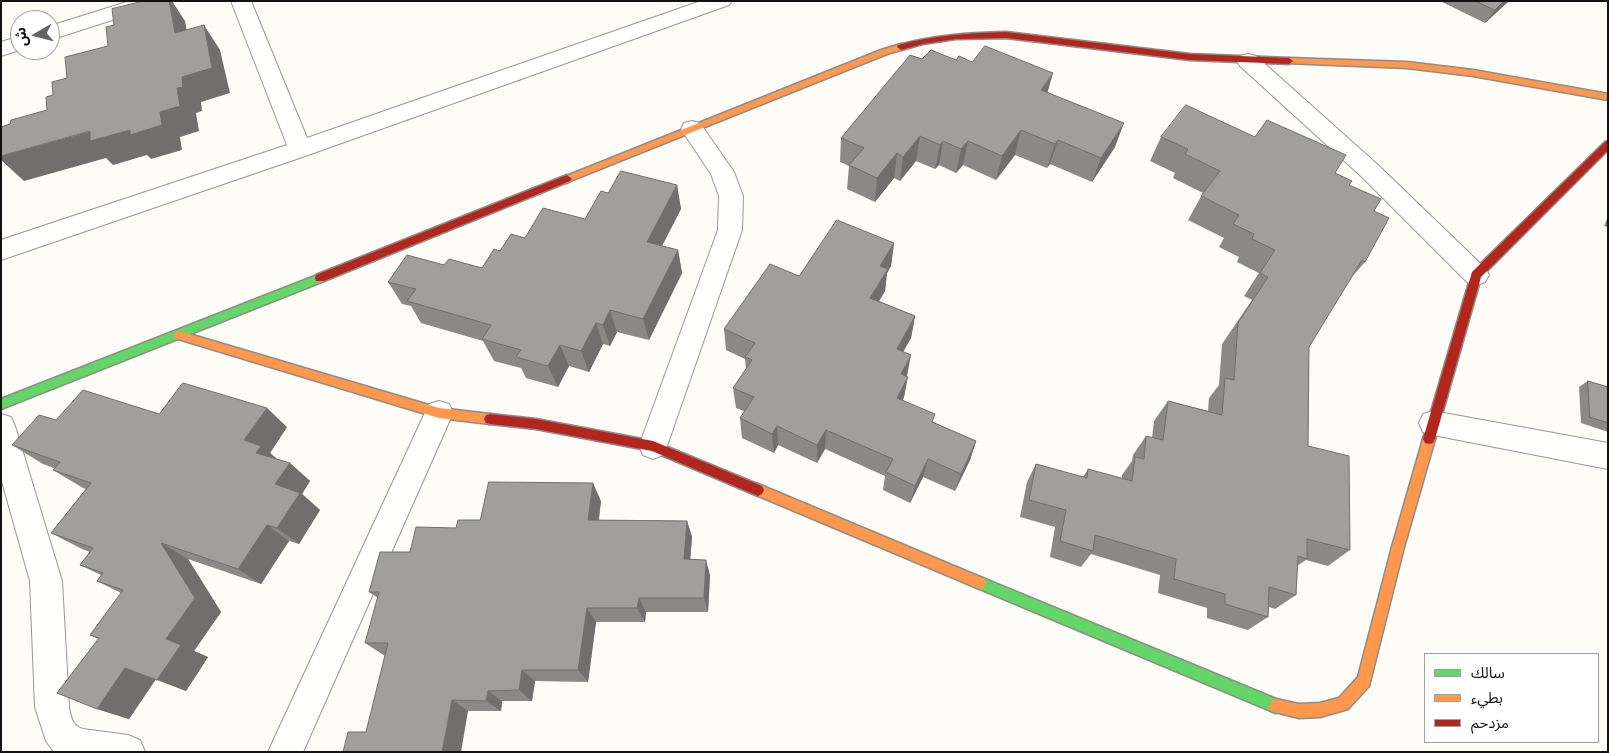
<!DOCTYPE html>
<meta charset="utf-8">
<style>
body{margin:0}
#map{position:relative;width:1609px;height:753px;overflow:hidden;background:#fdfcf7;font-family:"Noto Serif","Noto Sans Arabic",serif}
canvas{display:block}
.frame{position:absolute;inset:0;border:2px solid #111;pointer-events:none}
.legend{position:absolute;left:1424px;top:653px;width:175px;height:90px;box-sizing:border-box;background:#fff;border:1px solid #a0a0a0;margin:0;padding:6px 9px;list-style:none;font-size:15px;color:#111}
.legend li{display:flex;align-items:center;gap:10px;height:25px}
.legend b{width:25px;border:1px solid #a0a0a0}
.north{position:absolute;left:10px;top:10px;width:50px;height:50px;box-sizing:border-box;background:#fff;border:1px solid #a0a0a0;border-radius:50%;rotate:262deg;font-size:14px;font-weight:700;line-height:20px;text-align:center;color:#111}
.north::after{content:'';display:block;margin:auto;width:18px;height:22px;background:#646362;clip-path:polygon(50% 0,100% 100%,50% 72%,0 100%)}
</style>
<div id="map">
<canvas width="1609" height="753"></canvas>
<div class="frame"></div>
<ul class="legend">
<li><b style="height:6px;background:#63d668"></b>سالك</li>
<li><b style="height:6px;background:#ff974d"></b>بطيء</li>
<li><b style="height:6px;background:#b3261e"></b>مزدحم</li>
</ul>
<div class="north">ش</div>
</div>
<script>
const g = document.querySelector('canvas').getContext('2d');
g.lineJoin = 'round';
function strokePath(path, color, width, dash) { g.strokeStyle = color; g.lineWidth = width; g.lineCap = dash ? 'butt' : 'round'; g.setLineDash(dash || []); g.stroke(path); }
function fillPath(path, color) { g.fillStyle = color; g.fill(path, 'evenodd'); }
const street = new Path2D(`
 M130,1H162L159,5L50,40V26Z
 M231,1H251L307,138L701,1H732L729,5L308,155L1,260V240L287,145Z
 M20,36V50L1,56V42Z
 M1248,54L1256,56L1378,165L1485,268L1489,275L1485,282L1476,285L1467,282L1362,177L1240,66L1237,61L1240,56Z
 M692,121L700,123L734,172L743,196L742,230L667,446L663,455L653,459L643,455L639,446L718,230L719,196L711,174L681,129L684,123Z
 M439,401L449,404L453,413L303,752H268L429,404Z
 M1433,411L1608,443V469L1433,435L1423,432L1419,423L1423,414Z
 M1,414L11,417L15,426L62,581L69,707C71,717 72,726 83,729L128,735L140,740L145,752H54L46,741L35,707L30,581L1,478Z`);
const fast = new Path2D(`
 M320,274L324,275L325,278L324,281L1,409V399Z
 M980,577L1281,701L1283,706L1281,711L1276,713L975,587L974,583L975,579Z`);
const slow = new Path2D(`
 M901,44L905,47L904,49L887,54L570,181L567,183L562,179L564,177L881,50Z
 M1289,58L1407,62L1473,70L1608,94V100L1473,76L1407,68L1286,63V59Z
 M179,331L439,408L490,414L494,415L496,419L494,423L490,424L439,418L175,338L174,335L175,332Z
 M1429,434L1433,435L1435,439L1404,547L1369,686L1348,709L1320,717L1299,718L1271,711L1269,706L1271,701L1276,699L1299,704L1320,703L1339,698L1358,677L1392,547L1423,439L1425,435Z
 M758,484L985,579L986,583L985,587L980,589L975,587L754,494L752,490L754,486Z`);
const jam = new Path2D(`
 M1006,32L1190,54L1289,58L1293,61L1289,64L1190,60L1006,38L956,39L923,44L901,50L897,47L898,45C935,35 968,33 1006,32Z
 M1608,141V150L1481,277L1435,439L1433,443L1429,444L1425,443L1423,439L1472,272L1605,142Z
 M567,175L572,179L570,181L324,281H316L315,278L316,275Z
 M490,414L536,419L653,441L762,486L764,490L762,494L758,496L652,451L536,429L490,424L486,423L484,419L486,415Z`);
const wall = new Path2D(`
 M1440,1H1509L1485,23Z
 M922,59L956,60L1048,92L1115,147L1092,182L1050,164L1047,168L1015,155L996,180L963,165L956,173L939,165L935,169L916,161L900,181L894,178L875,202L847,189L849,166L840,162L841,138Z
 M1161,137L1335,173L1349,185L1374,211L1365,262L1350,279L1309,347L1308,446L1350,550L1328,566L1306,560L1297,566L1296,595L1275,609L1269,607L1268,617L1248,630L1207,618V608L1158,593L1160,575L1091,554L1081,567L1050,557L1055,527L1020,517L1027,482L1036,464L1083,477L1088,469L1122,479V475L1132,461L1133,455L1146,436L1152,438L1154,421L1168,401L1208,411L1209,398L1219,385L1222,344L1252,300L1244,296L1259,273L1237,262L1239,257L1219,247L1224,238L1188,220L1203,193L1173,178L1175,173L1150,161Z
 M677,185L681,209L662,246L678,250L682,273L649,340L617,332L610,346L603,344L589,372L569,366L558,387L526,378L521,368L494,361L483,341L421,323L411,306L402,304L388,282L444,265L482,268L500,251L525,238L585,219Z
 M1608,217V227L1604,226Z
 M894,243L891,266L887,273L885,291L879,301L915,316L911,338L903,351L907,376L904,397L903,400L933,422L976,441L970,460L955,491L923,477L910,503L883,490L885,476L825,449L817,463L778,445L774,453L742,438L740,418L744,411L736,408L733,388L746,369L745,359L726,350L724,329L799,276Z
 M1588,381L1608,387V432L1581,423L1579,387Z
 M159,414L287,427L270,453L277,459L290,463L310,481L302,494L320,510L299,544L289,541L261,584L188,559L221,612L194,651L208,657L186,691L156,679L129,719L97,709L99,639L90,635L121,593L97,581L101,575L80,565L90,552L82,549L51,533L86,489L83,488L53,470L54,468L43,464L12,445L56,420Z
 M601,501L599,520L687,521L692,537L690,559L710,575L708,612H646L645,622H596L588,682L535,681L532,701H502L501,711H468L366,732L385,656L365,643L378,598L369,592L410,552L456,528Z`);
const shadedWall = new Path2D(`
 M169,1H172L185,21L192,58L175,33Z
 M1504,1H1509L1485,23L1495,10Z
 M204,25L220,50L230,93L201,102L202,111L196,113L199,131L180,137L182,150L151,159L147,155L113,165L106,158L24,181L1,160V156L160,112L177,88Z
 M1053,73L1046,98L1041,90Z
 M1124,123L1115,147L1092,182L1101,158Z
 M1021,130L1015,155L996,180L1002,156Z
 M920,136L916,161L900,181L903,157Z
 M1058,140L1050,164L1047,168L1055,144Z
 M943,141L939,165L935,169L940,145Z
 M968,141L963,165L956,173L961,149Z
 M897,153L894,178L875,202L877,178Z
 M677,185L681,209L652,265L647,242Z
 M894,243L891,266L887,273L885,291L868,320L870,298L880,266Z
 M678,250L682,273L649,340L643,319Z
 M610,310L617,332L610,346L603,325Z
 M915,316L911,338L893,370L897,349Z
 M596,323L603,344L589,372L581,351Z
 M560,345L569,366L558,387L548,366Z
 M911,355L907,376L898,394L901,374Z
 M908,377L904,397L893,418L897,398Z
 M267,408L287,427L270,453L283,464L256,453L244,440Z
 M777,426L778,445L774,453L772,434Z
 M826,430L825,449L817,463V445Z
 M976,441L970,460L955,491L961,474Z
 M928,459L923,477L910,503L915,486Z
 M290,463L310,481L302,494L320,510L299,544L277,528L275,484Z
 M593,483L601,501L596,537L588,520Z
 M687,521L692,537L689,574L684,559Z
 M267,525L289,541L261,584L238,569Z
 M161,543L188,559L221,612L194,651L208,657L186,691L157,680L166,639Z
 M706,560L710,575L708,612L704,598Z
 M639,598L646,612L645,622L637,608Z
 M587,608L596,622L588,682L578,670Z
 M125,668L156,679L129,719L97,709Z
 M522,670L535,681L532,701L519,690Z
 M488,691L502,701L501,711L486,701Z
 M452,700L468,711L461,752H442Z`);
const building = new Path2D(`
 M144,1H169L175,33L204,25L212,68L182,77L183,87L177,88L180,106L160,112L162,125L130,135V130L90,141V131L1,156V127L10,124L11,120L47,110L46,97L53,95L52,82L67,78L65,57L108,46L106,27L114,25L112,9Z
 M1476,1H1504L1495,10Z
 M985,46L1053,73L1041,90L1124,123L1101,158L1058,140L1055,144L1021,130L1002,156L968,141L961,149L943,141L940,145L920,136L903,157L897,153L877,178L849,165L864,148L841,138L910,55L922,59L931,50L956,60L959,56L972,62Z
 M1186,105L1255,137L1267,120L1346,155L1335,173L1352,181L1349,185L1381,199L1374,211L1389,218L1365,262L1362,260L1309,347L1308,446L1349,456L1350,550L1307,539V559L1298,556L1296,595L1269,587L1268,617L1225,604V594L1174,579L1176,559L1095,535L1093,551L1060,541L1066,510L1029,500L1036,464L1087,478L1088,469L1132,481L1135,457L1144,459L1146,436L1163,440L1168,401L1222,415L1225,378L1234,380L1238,323L1268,277L1260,273L1275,250L1252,239L1254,234L1233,224L1239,215L1201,196L1220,171L1185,154L1188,149L1161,137Z
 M621,171L677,185L647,242L678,250L643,319L610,310L603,325L596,323L581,351L560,345L548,366L516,357L521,350L482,339L491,325L407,301L416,289L388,282L407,255L444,265L449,259L482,268L494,249L500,251L511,234L525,238L543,208L585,219L601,191L608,193Z
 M837,220L894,243L880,266L888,269L870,298L915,316L897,349L911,355L901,374L908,377L897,398L935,414L932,422L976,441L961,474L928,459L915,486L886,472L893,459L826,430L817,445L777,426L772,434L740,418L754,397L733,388L752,360L745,357L755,343L724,329L770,264L799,276Z
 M1588,381L1608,387V423L1590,417Z
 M183,383L267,408L244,440L261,446L256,453L290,463L275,484L300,493L277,528L267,525L238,569L161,543L195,598L166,639L181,645L157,680L125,668L97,709L57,693L99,638L90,635L123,590L97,581L103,573L80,565L93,548L51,533L91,483L53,470L60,462L12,445L39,415L56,420L83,390L159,414Z
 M489,482L593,483L588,520L687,521L684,559L706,560L704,598H639L637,608H587L578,670H522L519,690L488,691L486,701L452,700L442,752H343L348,732H366L388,643H365L379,592H369L380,552H410L416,527L456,528L458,520H480Z`);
strokePath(street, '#979795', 2);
strokePath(fast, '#8e8d8b', 3);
strokePath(slow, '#8e8d8b', 3);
strokePath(jam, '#8e8d8b', 3);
fillPath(street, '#fffffe');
fillPath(fast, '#63d668');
fillPath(slow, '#ff974d');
fillPath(jam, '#b3261e');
fillPath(wall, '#8a8986');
fillPath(shadedWall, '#716f6d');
fillPath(building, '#a19f9c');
strokePath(building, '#716f6d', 1);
</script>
